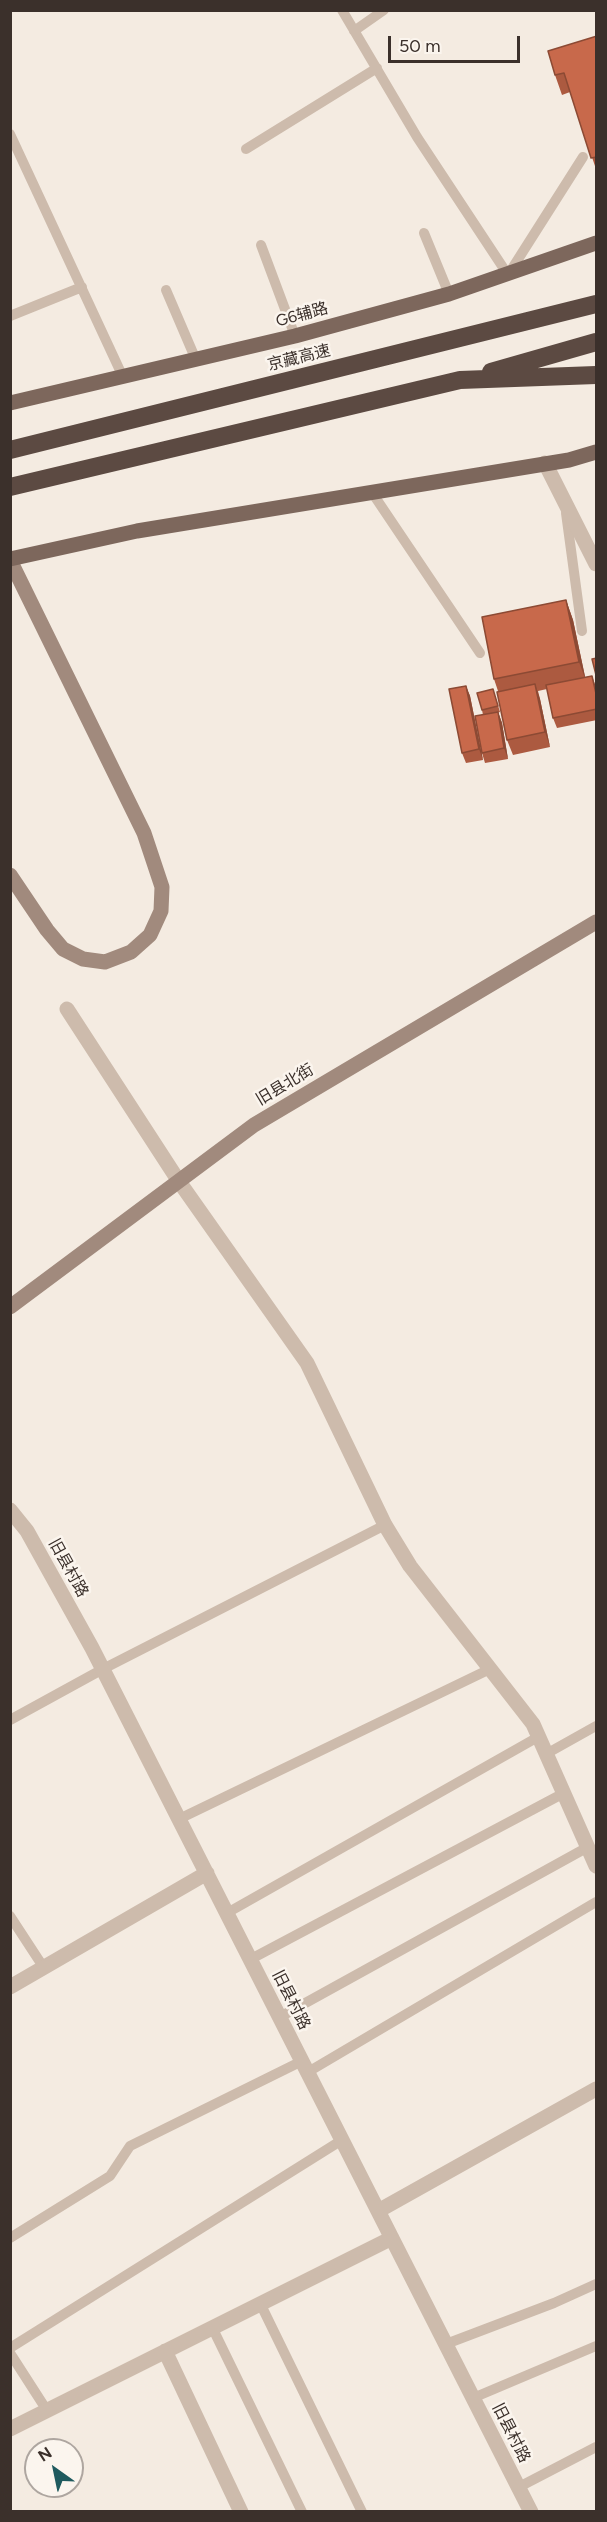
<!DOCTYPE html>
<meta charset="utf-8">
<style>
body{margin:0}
#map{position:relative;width:607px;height:2522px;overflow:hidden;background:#f4ebe1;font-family:Figtree,sans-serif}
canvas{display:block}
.frame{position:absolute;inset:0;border:12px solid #3b302b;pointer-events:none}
.north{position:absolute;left:24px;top:2438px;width:60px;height:60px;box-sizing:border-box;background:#fbf5ee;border:2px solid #aea6a0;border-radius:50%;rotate:327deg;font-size:16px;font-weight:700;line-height:24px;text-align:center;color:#3b302b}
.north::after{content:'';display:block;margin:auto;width:21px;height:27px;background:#1f5a5e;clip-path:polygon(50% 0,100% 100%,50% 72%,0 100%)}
.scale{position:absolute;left:388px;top:36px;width:132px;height:27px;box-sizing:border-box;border:3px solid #3b302b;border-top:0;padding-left:8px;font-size:18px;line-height:21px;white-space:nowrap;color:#3b302b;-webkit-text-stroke:4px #fbf5ee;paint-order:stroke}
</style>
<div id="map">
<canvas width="607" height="2522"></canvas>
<div class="frame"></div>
<div class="north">N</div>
<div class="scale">50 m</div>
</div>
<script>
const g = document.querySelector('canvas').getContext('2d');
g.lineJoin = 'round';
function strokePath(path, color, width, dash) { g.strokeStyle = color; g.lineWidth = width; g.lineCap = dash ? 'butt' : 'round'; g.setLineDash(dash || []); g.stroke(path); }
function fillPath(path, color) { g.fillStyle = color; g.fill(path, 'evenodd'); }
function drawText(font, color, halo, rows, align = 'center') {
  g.font = font + ' Figtree,"Noto Sans SC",sans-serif'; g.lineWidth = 5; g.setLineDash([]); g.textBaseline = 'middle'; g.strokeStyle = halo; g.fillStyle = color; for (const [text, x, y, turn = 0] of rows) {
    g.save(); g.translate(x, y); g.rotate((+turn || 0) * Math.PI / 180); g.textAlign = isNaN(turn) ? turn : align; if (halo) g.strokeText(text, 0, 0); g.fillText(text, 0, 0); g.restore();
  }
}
const lane = new Path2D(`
 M342,10L417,137L508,275L583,157
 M354,31L384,10
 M10,134L123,377
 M246,149L377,68
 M424,233L449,294
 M261,245L295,336
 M166,290L196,360
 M10,316L82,287
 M371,491L480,653
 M566,513L582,631
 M10,1720L103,1669L385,1525
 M546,1754L596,1726
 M179,1819L490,1669
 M227,1913L538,1737
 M10,1916L44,1968
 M251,1959L564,1793
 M280,2017L588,1847
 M308,2072L596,1902
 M10,2238L110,2176L130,2146L302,2061
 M260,2303L362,2512
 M212,2327L302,2512
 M446,2344L554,2303L596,2284
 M10,2348L342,2140
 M10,2353L46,2409
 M473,2398L596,2346
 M519,2487L596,2447`);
const street = new Path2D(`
 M545,463L596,564
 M67,1009L178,1180L307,1363L385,1525L410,1566L533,1724L596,1866
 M10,1510L27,1531L92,1648L531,2512
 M10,1987L207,1873
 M378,2211L596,2089
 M165,2351L241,2512
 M10,2429L392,2238`);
const secondary = new Path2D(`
 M10,560L144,833L162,887L161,911L150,935L131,952L105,962L83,959L63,949L47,930L10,875
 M10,1307L254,1125L596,922`);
const primary = new Path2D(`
 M10,403L295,336L449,294L596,243
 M10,559L137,531L569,460L596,452`);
const highway = new Path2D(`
 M491,372L596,342
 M10,450L596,304
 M10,487L460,380L596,375`);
const wall = new Path2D(`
 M597,36V172L570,92L562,95L555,75Z
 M566,600L573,620L585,677L596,686L597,720L557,728L553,718L547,689L538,691L540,699L550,747L513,755L507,740L498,691L494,679Z
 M466,686L470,696L483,760L466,763L462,753Z
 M493,689L500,712L495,713L498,712L502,723L508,759L485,763L482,753L483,715L482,710Z`);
const shadedWall = new Path2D(`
 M566,600L573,620L586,681L579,662Z
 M592,676L597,690V698Z
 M535,684L540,699L550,747L545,732Z
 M466,686L470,696L483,760L479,749Z
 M498,712L502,723L508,759L504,748Z`);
const building = new Path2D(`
 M597,36V157L591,158L564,73L555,75L548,51Z
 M566,600L579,662L494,679L482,617Z
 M597,658V679L592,659Z
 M592,676L597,698V709L553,718L546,685Z
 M535,684L545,732L507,740L497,692Z
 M466,686L479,749L462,753L449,689Z
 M493,689L498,706L482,710L477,693Z
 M498,712L504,748L482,753L475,716Z`);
const streetNames = [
 ["G6辅路",302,315,-15],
 ["京藏高速",299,358,-14],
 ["旧县北街",285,1085,-31],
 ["旧县村路",68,1568,61],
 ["旧县村路",291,2000,63],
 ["旧县村路",511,2433,63]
];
strokePath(lane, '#cdbbac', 10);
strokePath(street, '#cdbbac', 15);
strokePath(secondary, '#a18a7d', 15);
strokePath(primary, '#7d675c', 15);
strokePath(highway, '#5c4a42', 18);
fillPath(wall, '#ac5a40');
fillPath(shadedWall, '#8c4a34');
fillPath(building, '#c8694b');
strokePath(building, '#8c4a34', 1.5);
drawText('16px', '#3b302b', '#fbf5ee', streetNames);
</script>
